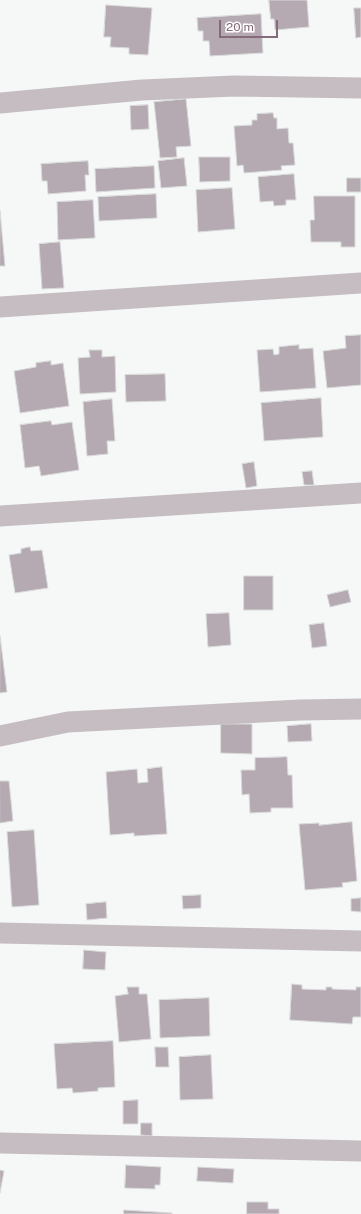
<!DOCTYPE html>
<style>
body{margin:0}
#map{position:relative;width:361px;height:1214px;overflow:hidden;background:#f6f8f8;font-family:"Public Sans",sans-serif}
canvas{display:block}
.scale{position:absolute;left:219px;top:20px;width:59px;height:18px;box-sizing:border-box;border:2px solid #846a7b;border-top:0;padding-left:5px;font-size:12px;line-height:14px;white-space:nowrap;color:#846a7b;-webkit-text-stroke:3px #fff;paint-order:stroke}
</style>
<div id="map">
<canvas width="361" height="1214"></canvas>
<div class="scale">20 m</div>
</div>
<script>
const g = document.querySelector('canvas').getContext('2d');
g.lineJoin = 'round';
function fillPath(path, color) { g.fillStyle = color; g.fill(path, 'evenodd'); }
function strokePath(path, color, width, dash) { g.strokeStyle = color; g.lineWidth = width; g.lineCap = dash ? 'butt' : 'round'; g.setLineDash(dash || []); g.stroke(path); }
const building = new Path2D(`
 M269,0H307L309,27L275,30L274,19H271Z
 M106,5L152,8L148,55L129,54V48L110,47L111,37H104Z
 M354,8H361V37L356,38Z
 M261,14L263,53L210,56L209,41H203V31H198L197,18Z
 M186,99L191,146L176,147L177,157L160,158L154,102Z
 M148,105L149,129L131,130L130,106Z
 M273,113L274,118H277V129L288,128L289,143H293L295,165L281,166L282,170L244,173L243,165L237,166L234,126L252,125V120H257V114Z
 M199,157H230V181L200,182Z
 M184,158L187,186L161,188L158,161Z
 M88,161L89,175H85L86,191L48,194L47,181H42L41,164Z
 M154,166L155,188L96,192L95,169Z
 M294,174L296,200H286V205L274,206L273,201L260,202L258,177Z
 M347,178H361V192H347Z
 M232,188L235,229L198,232L196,190Z
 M156,194L157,218L99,221L98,197Z
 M314,196H355V247H341V242H311L310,220H314Z
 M93,200L95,238L58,240L57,202Z
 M0,211L5,266H0Z
 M60,242L64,288L42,289L39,244Z
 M361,335V385L327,388L323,351L346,348L345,336Z
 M299,345V349L313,348L316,388L260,392L257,350L273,349L274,355L279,354V347Z
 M89,350H102V357L115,356L116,392L80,394L78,358L90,357Z
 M51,361V365L63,363L69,406L20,413L14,371L36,367V363Z
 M165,374L166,401L126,402L125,375Z
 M321,398L323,437L264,441L261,403Z
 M112,399L115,441H107L108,454L87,456L83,402Z
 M51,421L52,425L72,422L79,470L41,476L39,466L25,468L20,425Z
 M254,462L257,486L246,488L242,464Z
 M312,471L314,485H304L302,472Z
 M30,547L31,551L42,550L48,588L15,593L9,555L21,553V549Z
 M244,576H273V610H244Z
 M348,590L351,602L330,607L327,595Z
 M229,613L231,645L208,647L206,614Z
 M324,623L327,646L312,648L309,625Z
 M0,636L7,692L0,693Z
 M221,724H252V754L221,753Z
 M311,724L312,741L288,742L287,726Z
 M287,757L288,775H292L293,808H271V812L250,813L249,794L242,795L241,770H255V758Z
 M162,767L167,834L134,836V833L110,835L106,772L137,769L138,783L148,782L147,769Z
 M0,781H9L13,821L0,823Z
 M352,822L357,881L342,883L343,887L305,890L299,824L319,823V825Z
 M34,830L39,905L12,907L7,832Z
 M201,895V908L183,909L182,896Z
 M361,898V912L351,911V899Z
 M106,902L107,918L87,920L86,904Z
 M84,950L106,952L105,970L83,969Z
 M292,984L302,985V989L326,990V987H332V989L356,990V987H361V1017H353L352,1024L290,1020Z
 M127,987H139V994H147L151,1039L119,1042L115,996L128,994Z
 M209,998L210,1036L160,1038L159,1000Z
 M113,1041L115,1087L98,1088V1091L73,1093L72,1088L57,1089L54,1044Z
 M155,1047H168L169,1067H156Z
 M211,1055L213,1099L180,1100L179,1057Z
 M138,1100V1124H123V1101Z
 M141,1123H152V1136L141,1135Z
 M126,1165L161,1167L160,1185H155V1189L125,1188Z
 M198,1167L234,1169L233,1183L197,1181Z
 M0,1170L4,1171L0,1193Z
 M247,1202H268V1209H279V1214H247Z
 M124,1210L172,1213V1214H124Z`);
const street = new Path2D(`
 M0,103L142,90L234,86L361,88
 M0,307L361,283
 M0,516L361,493
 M0,736L68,722L300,710L361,709
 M0,933L361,941
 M0,1143L361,1151`);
fillPath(building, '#b6aab2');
strokePath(building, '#d8dada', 1);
strokePath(street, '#c5bdc2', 21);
</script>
